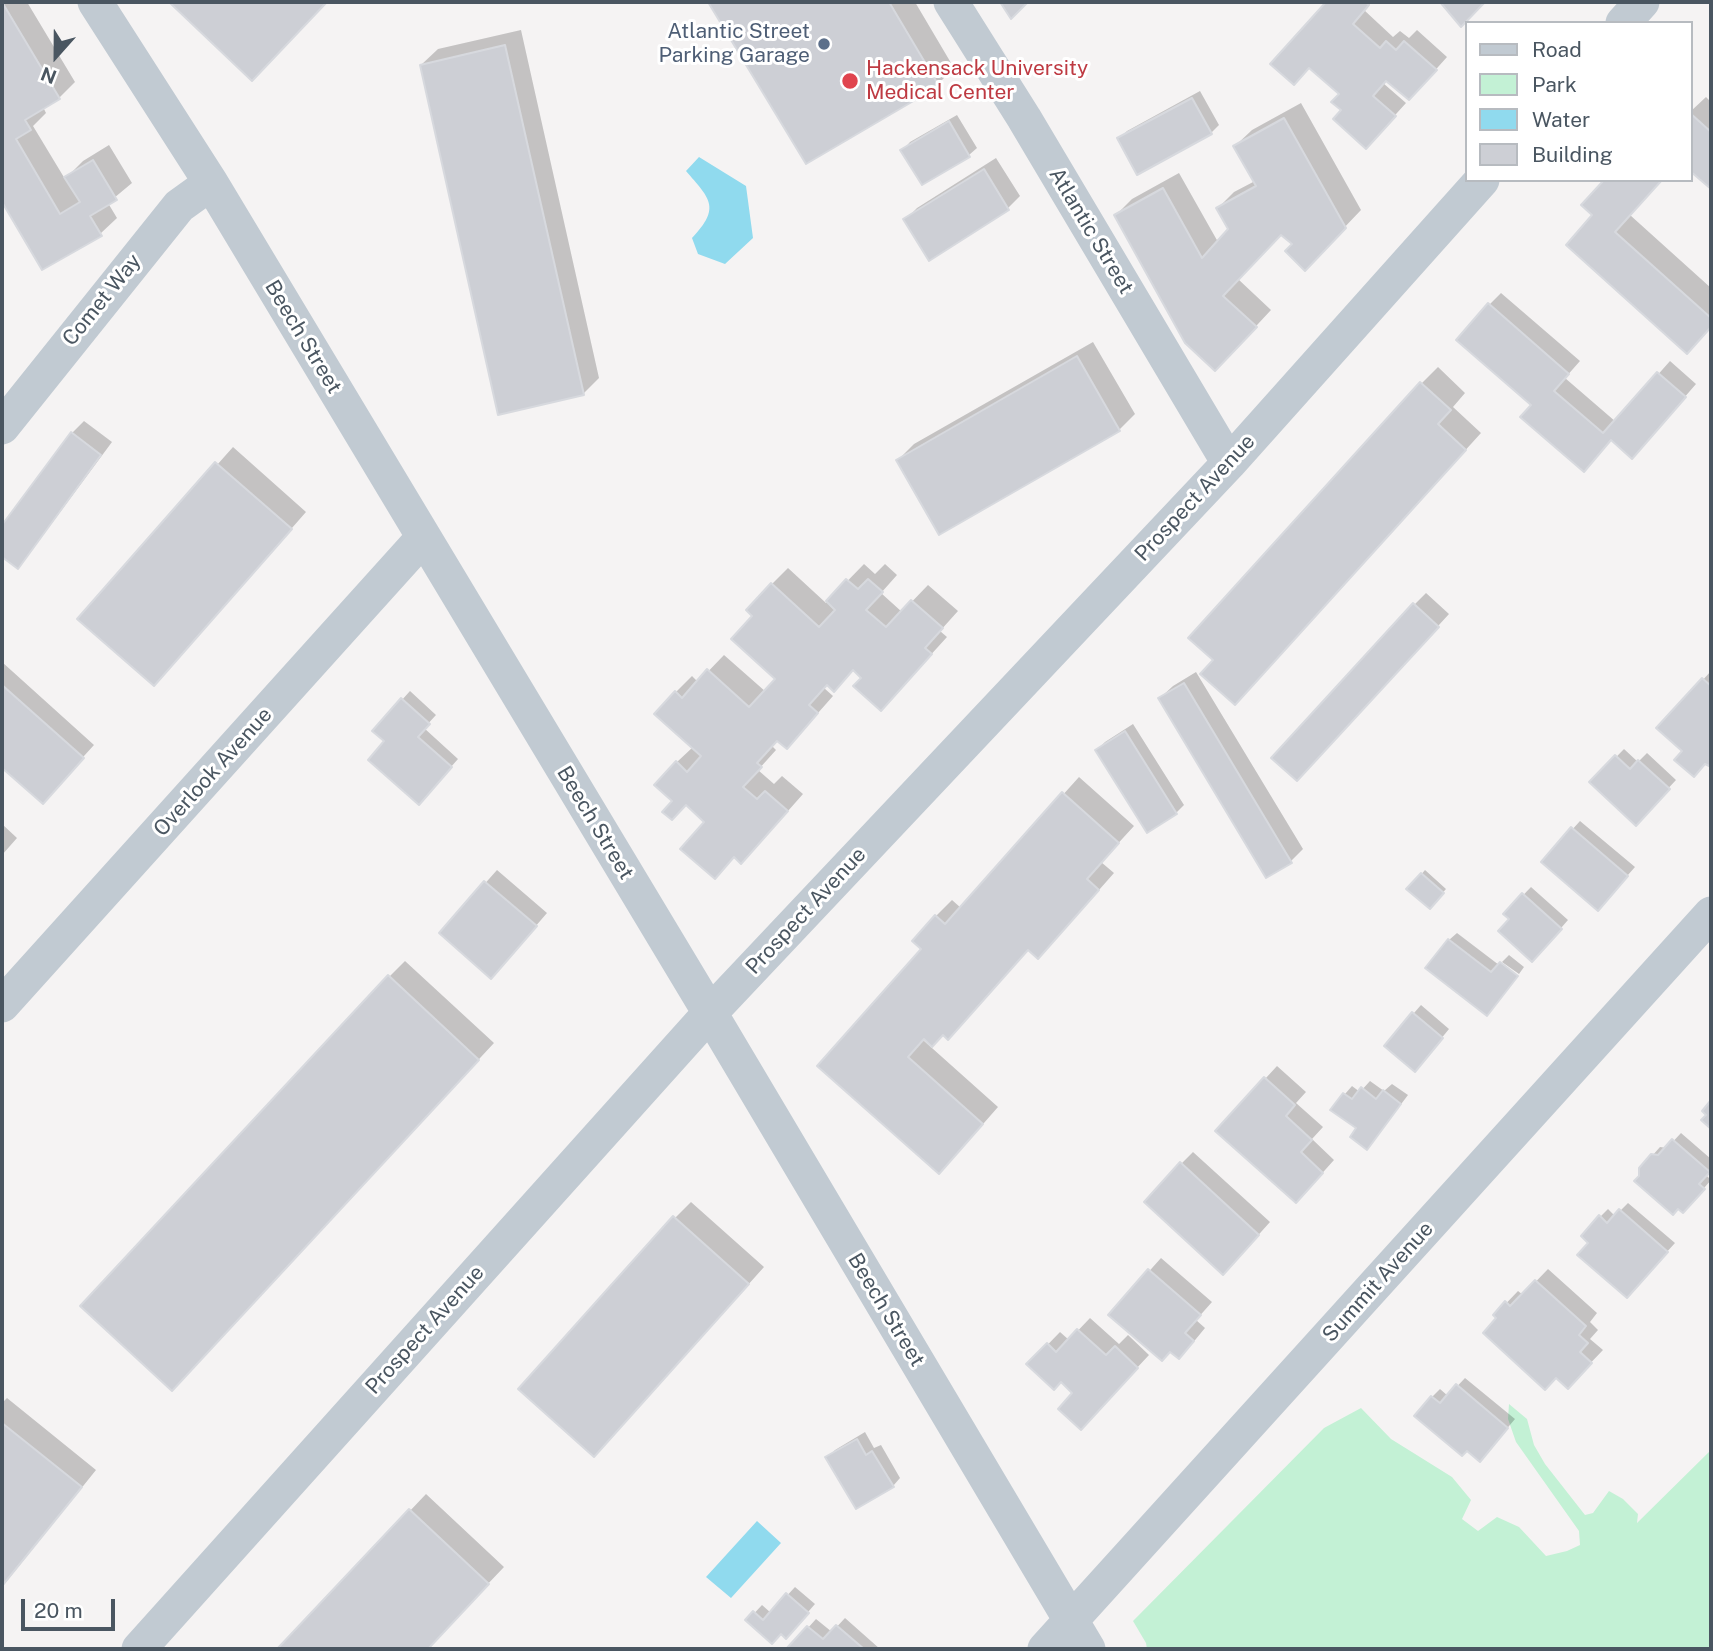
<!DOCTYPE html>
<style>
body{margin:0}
#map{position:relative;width:1713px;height:1651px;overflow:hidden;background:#f5f3f3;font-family:"Public Sans",sans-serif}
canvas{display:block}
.frame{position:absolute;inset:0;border:4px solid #4a5661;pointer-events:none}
.legend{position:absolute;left:1465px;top:21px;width:228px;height:161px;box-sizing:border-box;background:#fff;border:2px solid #b7bbc0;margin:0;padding:9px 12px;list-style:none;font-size:21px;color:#4a5661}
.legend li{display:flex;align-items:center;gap:14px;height:35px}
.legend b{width:35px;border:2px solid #b7bbc0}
.north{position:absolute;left:21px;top:21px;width:70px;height:70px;-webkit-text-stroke:5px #fff;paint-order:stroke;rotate:201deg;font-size:19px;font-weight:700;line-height:28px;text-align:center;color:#4a5661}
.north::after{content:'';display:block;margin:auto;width:24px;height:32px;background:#4a5661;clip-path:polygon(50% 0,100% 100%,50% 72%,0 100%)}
.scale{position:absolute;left:21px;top:1599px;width:94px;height:32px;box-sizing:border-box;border:4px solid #4a5661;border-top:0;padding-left:9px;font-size:21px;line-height:24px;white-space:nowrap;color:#4a5661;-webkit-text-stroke:5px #fff;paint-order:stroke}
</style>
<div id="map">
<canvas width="1713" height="1651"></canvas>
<div class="frame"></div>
<ul class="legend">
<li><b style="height:9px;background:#c1cad2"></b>Road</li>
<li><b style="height:19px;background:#c3f1d5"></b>Park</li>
<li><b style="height:19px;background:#90daee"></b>Water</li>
<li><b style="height:19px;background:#cdcfd5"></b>Building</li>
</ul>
<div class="north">N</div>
<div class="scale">20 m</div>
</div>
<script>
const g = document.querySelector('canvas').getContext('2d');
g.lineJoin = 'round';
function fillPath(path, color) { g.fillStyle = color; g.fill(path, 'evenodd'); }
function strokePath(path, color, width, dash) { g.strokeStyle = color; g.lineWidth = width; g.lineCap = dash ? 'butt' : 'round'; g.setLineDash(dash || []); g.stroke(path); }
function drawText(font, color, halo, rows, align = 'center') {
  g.font = font + ' "Public Sans",sans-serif'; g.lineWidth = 6; g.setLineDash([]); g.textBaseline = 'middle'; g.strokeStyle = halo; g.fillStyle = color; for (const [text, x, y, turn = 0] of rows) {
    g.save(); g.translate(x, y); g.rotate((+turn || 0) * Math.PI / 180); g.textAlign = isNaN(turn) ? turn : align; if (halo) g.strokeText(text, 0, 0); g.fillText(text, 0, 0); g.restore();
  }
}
const green = new Path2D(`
 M1509,1404L1527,1419L1534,1445L1545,1464L1585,1515L1593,1513L1609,1491L1623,1499L1638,1514L1637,1523L1711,1450V1649H1147L1146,1643L1133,1621L1324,1428L1361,1408L1391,1439L1452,1477L1471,1500L1462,1519L1478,1531L1497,1517L1519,1527L1546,1556L1567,1551L1580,1545L1579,1531L1516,1442L1508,1419Z`);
const water = new Path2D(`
 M699,157L746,186L753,238L725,264L698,254L692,238C722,207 709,198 686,171Z
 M757,1521L781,1543L731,1598L706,1577Z`);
const shadow = new Path2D(`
 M2,2H27L75,82L59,98L43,107L46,113L33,126L65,179L83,161L109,145L132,183L108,203L117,218L100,234L43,268L2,199Z
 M171,2H326L252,78Z
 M710,2H915L954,68L938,84L807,162Z
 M1328,2H1372L1364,10L1393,37L1400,31L1409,38L1417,30L1447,57L1421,86L1387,79L1383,83L1406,103L1378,134L1343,110L1341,94L1310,66L1272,64Z
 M521,30L599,378L583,394L421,65L438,49Z
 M1200,91L1219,125L1211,133L1119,139L1127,131Z
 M1706,97L1711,102V187L1690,168V112Z
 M1301,103L1361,210L1321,252L1294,244L1281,233L1238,279L1271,310L1231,353L1116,215L1132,199L1179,173L1218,242L1230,229L1218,208L1234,192L1255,181L1235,146L1252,130Z
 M957,115L977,148L969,155L903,150L910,142Z
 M996,158L1020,196L1008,208L929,258L905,220L917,208Z
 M1595,215H1630L1711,288V327L1703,336Z
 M1501,293L1580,361L1565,378L1616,422L1670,361L1696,384L1644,444L1612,439L1533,405L1489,305Z
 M1093,342L1135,414L1119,430L898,460L914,444Z
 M1438,367L1465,393L1453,407L1481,433L1251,686L1215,660L1422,383Z
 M84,421L112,442L29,554L17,567L2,555V528L72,433Z
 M233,447L306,512L170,667L80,619Z
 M864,564L875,574L885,564L897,575L881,593L902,612L928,585L958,611L940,631L947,637L897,692L863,677L854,669L828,684L824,688L833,696L803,730L778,739L772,746L776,750L758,770L774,784L782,776L803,794L757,846L707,822L687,803L674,801L677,762L693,747L676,692L692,676L698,682L724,655L766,692L777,678L754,616L772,584L788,568L826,603Z
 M1426,593L1449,614L1309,767L1414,605Z
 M2,662L94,745L43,801L2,765Z
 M1711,671V765L1710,766L1685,751L1659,728Z
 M1196,672L1303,849L1291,861L1160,698L1173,686Z
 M410,691L436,715L424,728L458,759L427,794L387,741L374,731Z
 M1133,724L1184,805L1176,813L1097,750L1105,742Z
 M1624,749L1638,762L1647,753L1676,780L1636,823L1592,782Z
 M1079,777L1134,826L1101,862L1114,873L1054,941L1029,949L944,1033L923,1040L998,1107L955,1156L819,1066L924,949L936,916L952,900L961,908Z
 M1580,821L1635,867L1605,901L1543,862Z
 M2,824L17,838L2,855Z
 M497,870L547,913L503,964L441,933Z
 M1425,870L1446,889L1430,907L1409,889Z
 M1531,887L1568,920L1540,952L1505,914Z
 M1457,933L1499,965L1494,1006L1449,940Z
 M1509,955L1524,967L1519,974L1502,962Z
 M405,961L494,1043L188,1372L389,977Z
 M1421,1005L1449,1029L1422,1062L1386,1045Z
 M1277,1066L1306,1092L1296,1103L1323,1127L1312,1139L1334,1160L1308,1189L1218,1130Z
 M1370,1081L1384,1091L1392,1084L1408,1095L1374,1140L1358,1128L1345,1094L1352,1086L1360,1092Z
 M1681,1133L1711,1159V1169L1706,1175L1711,1180L1691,1203L1652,1156L1660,1147L1667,1148Z
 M1193,1152L1270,1222L1235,1261L1181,1164Z
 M691,1202L764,1267L610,1439L675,1218Z
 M1628,1203L1675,1243L1634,1288L1590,1243L1600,1217L1608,1209L1615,1216Z
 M1161,1258L1212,1302L1196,1320L1205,1328L1191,1345L1110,1315Z
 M1548,1269L1597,1313L1590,1322L1598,1330L1590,1339L1603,1350L1580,1374L1495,1315L1518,1291L1523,1295Z
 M1090,1318L1119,1344L1128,1335L1149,1355L1093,1415L1061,1380L1029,1364L1060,1332L1069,1340Z
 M1465,1378L1515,1419L1487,1452L1432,1397L1440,1389L1448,1396Z
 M7,1398L96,1470L2,1587V1403Z
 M865,1432L874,1448L881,1445L900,1478L893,1486L827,1458L835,1450Z
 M426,1494L504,1567L426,1649H279Z
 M795,1587L815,1604L794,1628L781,1632L748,1620L762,1605L771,1613Z
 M845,1618L880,1649H789L816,1619L832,1632Z`);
const building = new Path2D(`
 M2,2L60,99L25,120L31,130L16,139L60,214L80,202L64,177L93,160L117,200L90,216L102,236L42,270L2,202Z
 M169,2L243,3L327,2L252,81Z
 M708,2H889L939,86L806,164Z
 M1000,2H1028L1011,19Z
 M1326,2H1365L1369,5L1353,24L1380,48L1386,41L1396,50L1404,41L1437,70L1409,100L1386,81L1373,96L1396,116L1366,149L1333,119L1341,110L1331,102L1339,94L1309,68L1294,85L1270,64Z
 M1440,2H1485L1461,27Z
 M505,45L584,395L498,415L420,65Z
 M1192,98L1212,134L1137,175L1117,138Z
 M1690,113L1711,132V189L1690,171Z
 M1284,118L1346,228L1305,271L1285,251L1292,244L1281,235L1223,296L1257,327L1215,371L1185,343L1114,215L1163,188L1202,258L1228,229L1216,208L1256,186L1233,146Z
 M949,121L970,157L922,185L900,150Z
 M984,169L1009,210L929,261L903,219Z
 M1604,180H1662L1615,232L1711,318V327L1687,354L1566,245L1592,215L1581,205Z
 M1488,303L1569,374L1554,391L1603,433L1657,372L1686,397L1632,459L1611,440L1584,472L1520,417L1531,405L1456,340Z
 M1077,356L1120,431L939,535L896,460Z
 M1420,382L1451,410L1438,424L1466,450L1235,705L1200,674L1213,660L1188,638Z
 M71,432L101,455L18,569L2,557V525Z
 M215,462L292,529L154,686L77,619Z
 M846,579L858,589L868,579L883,592L866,610L886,627L911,600L943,628L925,648L932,654L881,711L853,686L861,678L853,670L834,692L827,685L809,705L818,713L787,749L777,741L757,763L762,767L743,787L757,799L765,791L788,811L741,864L734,857L715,879L680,849L704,822L686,805L672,820L662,812L672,801L654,785L676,761L687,772L701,756L654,714L675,691L682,698L707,669L749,707L775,679L731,639L752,616L746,610L771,583L819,627L835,610L826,601Z
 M1413,603L1439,627L1297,781L1271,758Z
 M1702,678L1711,686V767L1705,764L1694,777L1674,760L1682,751L1656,728Z
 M1184,683L1292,863L1266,878L1158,698Z
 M2,685L84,758L43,804L2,768Z
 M401,698L430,724L418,737L452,767L419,805L368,760L384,741L372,731Z
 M1125,731L1177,814L1147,833L1095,750Z
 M1615,755L1630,769L1638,760L1670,789L1636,826L1589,782Z
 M1062,792L1119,843L1087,879L1099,890L1038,959L1028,950L948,1040L943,1035L932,1047L924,1039L908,1057L983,1124L939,1174L817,1066L921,949L912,941L935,915L945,924Z
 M1571,827L1628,876L1598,911L1541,862Z
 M1421,873L1444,893L1430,909L1406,889Z
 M484,881L537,926L491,979L439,933Z
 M1522,893L1562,929L1532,962L1498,931L1509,919L1503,914Z
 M1448,939L1491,972L1500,962L1518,976L1487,1016L1425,968Z
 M388,975L479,1060L172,1391L80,1306Z
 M1412,1012L1443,1038L1415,1072L1384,1046Z
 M1264,1077L1295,1105L1286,1116L1312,1140L1301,1152L1323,1173L1296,1203L1215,1131Z
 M1361,1087L1376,1099L1383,1090L1401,1104L1367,1150L1350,1137L1356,1128L1330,1110L1343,1093L1352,1099Z
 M1711,1100V1129L1701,1120L1706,1115L1702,1111Z
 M1672,1139L1710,1172L1699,1184L1705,1189L1683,1213L1678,1209L1673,1215L1634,1181L1639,1176V1168L1651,1154L1658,1155Z
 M1180,1162L1259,1235L1223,1275L1144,1202Z
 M1619,1209L1668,1252L1627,1298L1577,1255L1588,1243L1581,1236L1599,1215L1607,1223Z
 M673,1216L749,1284L594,1457L518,1389Z
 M1148,1269L1201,1315L1185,1333L1194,1341L1179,1359L1170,1352L1162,1361L1108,1315Z
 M1535,1280L1586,1326L1579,1335L1588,1343L1580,1352L1592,1363L1568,1389L1556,1378L1545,1390L1483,1333L1496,1318L1493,1315L1505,1301L1510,1306Z
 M1077,1329L1106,1355L1115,1346L1138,1368L1081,1430L1058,1409L1072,1393L1061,1382L1054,1390L1026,1364L1047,1343L1056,1352Z
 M1456,1384L1508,1428L1480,1462L1467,1451L1462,1456L1414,1416L1431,1396L1440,1403Z
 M2,1423L82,1487L2,1586Z
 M857,1439L866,1455L872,1451L894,1487L856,1509L825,1457Z
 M409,1509L489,1584L428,1649H277Z
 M786,1593L809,1613L786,1639L781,1634L772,1644L745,1620L753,1611L763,1620Z
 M836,1625L864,1649H786L807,1626L823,1639Z`);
const minor = new Path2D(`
 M95,2L211,183L710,1013L1088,1649
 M951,2L1024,118L1229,463
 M1623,23L1642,2
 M2,427L179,206L211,183
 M2,1005L423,538
 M139,1649L710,1013L1229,463L1482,180
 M1045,1649L1711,914`);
const markers = [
 [824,44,7,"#5c6f8a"],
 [850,81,9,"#e0444e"]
];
const serviceNames = [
 ["Atlantic Street",810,32],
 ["Parking Garage",810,56]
];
const healthNames = [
 ["Hackensack University",866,69],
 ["Medical Center",866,93]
];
const streetNames = [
 ["Atlantic Street",1091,231,59],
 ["Comet Way",102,300,-51],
 ["Beech Street",303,337,59],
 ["Prospect Avenue",1195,498,-47],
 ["Overlook Avenue",213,772,-48],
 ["Beech Street",595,823,59],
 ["Prospect Avenue",806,911,-47],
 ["Summit Avenue",1378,1282,-48],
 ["Beech Street",886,1310,59],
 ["Prospect Avenue",425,1330,-48]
];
fillPath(green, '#c3f1d5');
fillPath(water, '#90daee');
fillPath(shadow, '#0003');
fillPath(building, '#cdcfd5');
strokePath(building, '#d7d9de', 2);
strokePath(minor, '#c1cad2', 35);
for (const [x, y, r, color] of markers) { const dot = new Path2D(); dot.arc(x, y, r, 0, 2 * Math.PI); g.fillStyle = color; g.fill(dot); strokePath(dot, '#fff', 2.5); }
drawText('21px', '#4e5e75', '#fff', serviceNames, 'right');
drawText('21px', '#be3a42', '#fff', healthNames, 'left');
drawText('21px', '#4a5661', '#fff', streetNames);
</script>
